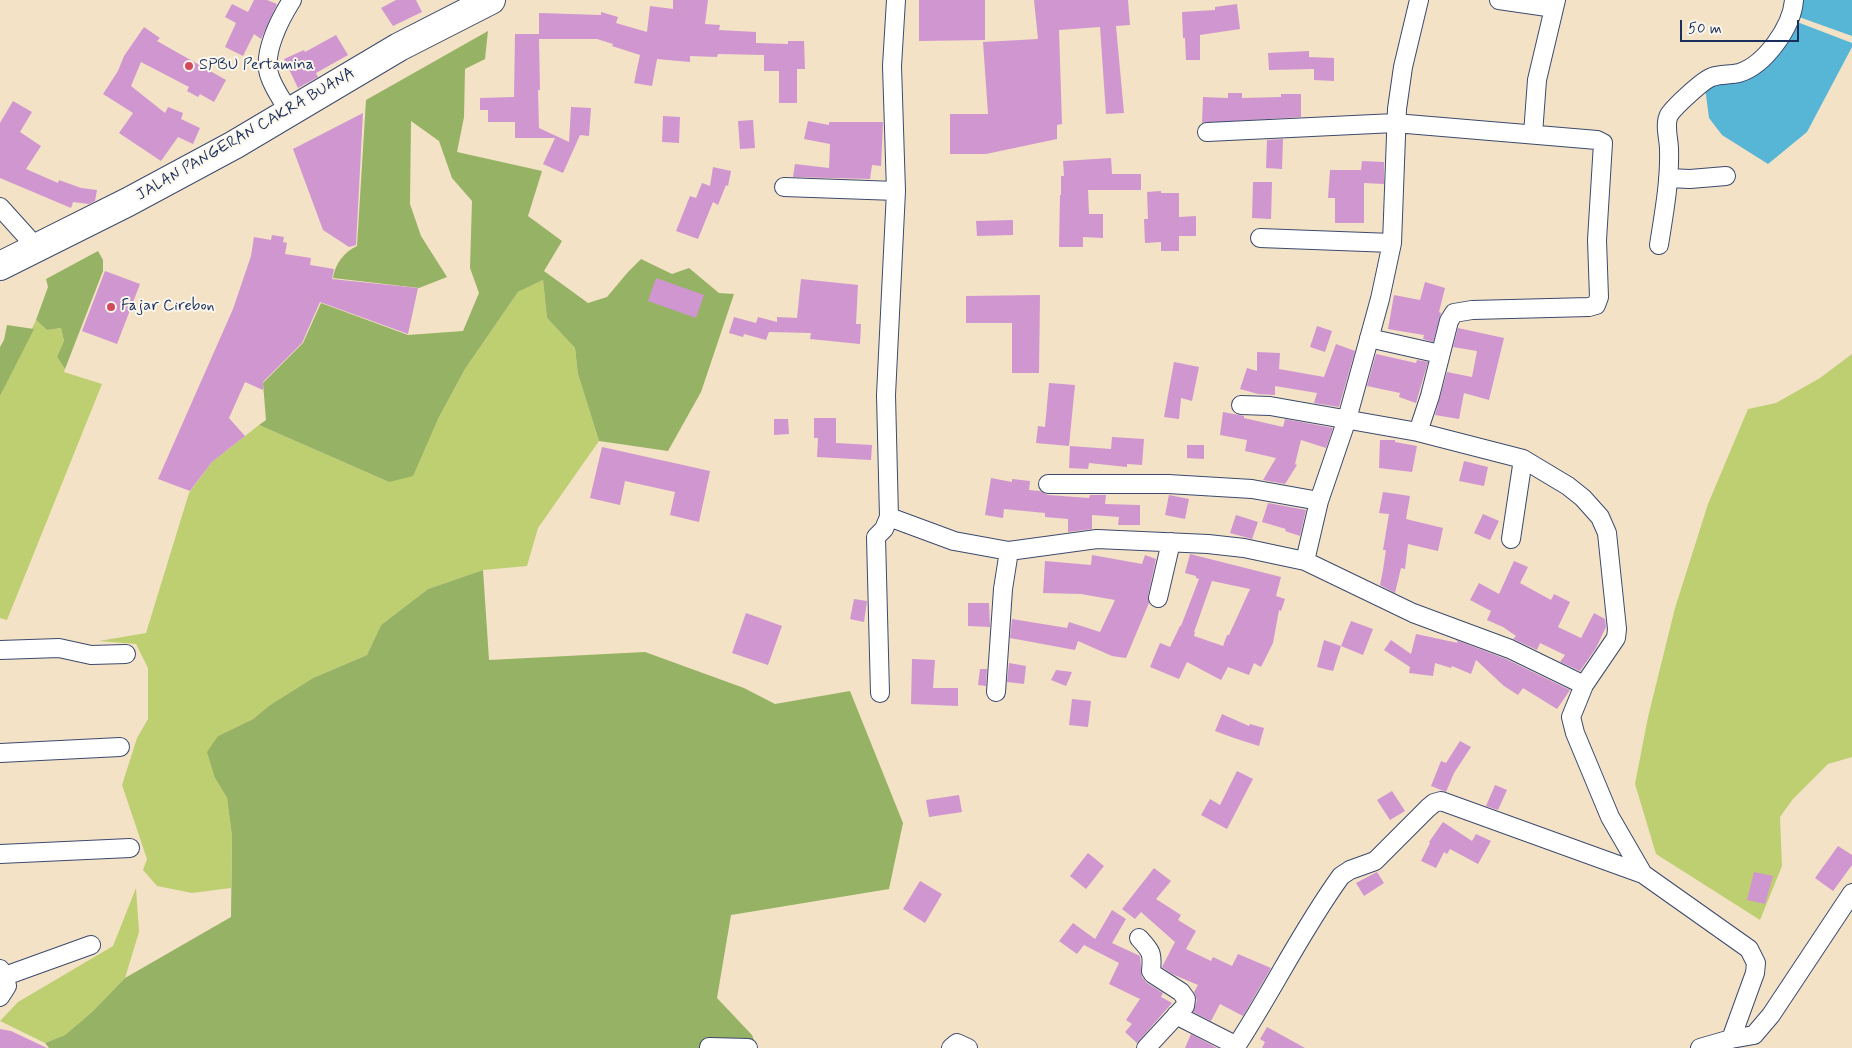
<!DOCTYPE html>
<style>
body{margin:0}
#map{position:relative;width:1852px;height:1048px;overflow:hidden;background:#f3e2c6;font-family:Mynerve,sans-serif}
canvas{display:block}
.scale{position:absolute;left:1680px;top:20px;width:119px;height:22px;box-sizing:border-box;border:2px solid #1b2f5e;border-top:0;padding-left:6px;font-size:15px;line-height:18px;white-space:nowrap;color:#1b2f5e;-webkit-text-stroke:4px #fbf7ec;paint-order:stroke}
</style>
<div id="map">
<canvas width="1852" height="1048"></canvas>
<div class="scale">50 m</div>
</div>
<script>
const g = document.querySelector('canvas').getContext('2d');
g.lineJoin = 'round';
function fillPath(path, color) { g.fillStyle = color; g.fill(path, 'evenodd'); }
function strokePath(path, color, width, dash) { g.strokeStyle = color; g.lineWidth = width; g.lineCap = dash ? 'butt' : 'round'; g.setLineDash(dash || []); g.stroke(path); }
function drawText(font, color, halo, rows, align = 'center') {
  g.font = font + ' Mynerve,sans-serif'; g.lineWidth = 4; g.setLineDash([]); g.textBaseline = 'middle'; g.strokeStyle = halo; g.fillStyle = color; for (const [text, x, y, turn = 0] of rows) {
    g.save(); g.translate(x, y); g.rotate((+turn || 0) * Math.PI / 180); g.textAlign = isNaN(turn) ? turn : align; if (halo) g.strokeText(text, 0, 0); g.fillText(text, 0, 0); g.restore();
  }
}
const green = new Path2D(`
 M543,280L547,318L575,348L578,374L599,441L538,528L527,566L483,570L428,589L381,625L367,655L313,678L270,705L253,719L218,736L215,778L227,798L232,836L231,888L192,893L157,886L143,870L147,859L122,785L137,738L148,719V668L136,644L99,641L146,633L189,493L212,462L259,425L389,482L438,419L465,369L518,292Z
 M36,320L47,330L61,328L64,341L57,357L65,369L64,372L102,384L7,620L0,618V396Z
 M1852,354V757L1828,764L1793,799L1780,817L1782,866L1760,920L1656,854L1635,784L1648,717L1675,608L1708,504L1748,409L1776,403L1820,378Z
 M136,888L139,932L125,978L92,1012L65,1035L45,1043L0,1021L18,1002L113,946Z`);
const forest = new Path2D(`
 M488,31L485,59L465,69L464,117L457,152L542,171L528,216L562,241L544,271L588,303L607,297L628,272L641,259L672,274L689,268L719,293L734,294L701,392L668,451L599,441L578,374L575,348L547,318L543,280L518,292L465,369L438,419L413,476L389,482L259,425L266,420L263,383L303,343L321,303L408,335L463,331L479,293L470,268L472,201L452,178L439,141L411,121L410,204L421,236L447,277L419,288L333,278C335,264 344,252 357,246L366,100Z
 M98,251L103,260V271L65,369L57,357L64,341L61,328L47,330L36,320L48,287L46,279Z
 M7,325L34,329L0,396V347L4,340Z
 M483,570L489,660L645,652L744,688L775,704L850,691L903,823L889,889L731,915L717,998L752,1035L757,1048H49L45,1043L65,1035L92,1012L125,978L231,917L232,836L227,798L215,778L207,752L218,736L253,719L270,705L313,678L367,655L381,625L428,589Z`);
const water = new Path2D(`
 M1801,0H1852V36L1799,17Z
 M1792,20L1852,43V47L1807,132L1768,164L1722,135L1709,118L1705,87L1733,77Z`);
const building = new Path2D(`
 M254,0H267L277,4L261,39L254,34L243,56L225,47L236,23L225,17L232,4L248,12Z
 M396,0H416L422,12L393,26L381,8Z
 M673,0H708L705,24L720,25L719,30L756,32V43L788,44V41H804L805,69H797V103H779V71H764V55L718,54L717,57L690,56V62L657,59L652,86L634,83L640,55L612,46L613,44L597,39H539L540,90H538L539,128L569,142L571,107L591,108L589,136L580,135L563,173L543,164L555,138H515V122H488V110H480V98L514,97L515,34H539V13L601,15V12L618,17L616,23L647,32L650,6L673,9Z
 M919,0H985V40L919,41Z
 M1034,0H1128L1130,25L1116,26L1124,113L1106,114L1100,27L1059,30L1062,124L1057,125V139L986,154H950V114H988L983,42L1038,39Z
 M1237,4L1240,29L1200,35V60H1186L1185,38H1183L1182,12L1215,10V7Z
 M144,27L160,38L157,41L226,80L214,102L200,94L198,97L187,91L189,87L141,62L131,86L165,113L168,107L183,113L181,119L200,128L193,144L178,137L161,161L119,133L133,113L103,94L118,71L124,56Z
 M336,35L348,55L316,73L318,77L298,88L284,59L304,50L305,52Z
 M1309,51V57L1334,58V81L1314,80V69L1269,70L1268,53Z
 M1228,93H1242V98L1281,97V94H1301V117L1202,123L1203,97L1228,98Z
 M13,101L32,112L20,132L41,146L26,169L58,183L59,180L81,188L97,190L95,201L89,204L73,202L71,208L0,178V123Z
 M363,113L356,245L349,247L323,230L293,149Z
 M663,116L680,117L679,143L662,142Z
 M753,120L755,148L740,149L738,121Z
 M808,121L829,125V122H883L881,166L872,165L870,179L793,177L795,164L829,168L830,144L804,139Z
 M1283,139L1282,169L1266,168L1267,140Z
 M1111,158L1112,174H1141V190H1088L1089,214H1103V238L1083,237V247H1059L1060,195H1061V176H1064L1063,161Z
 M1362,161L1384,162V184L1364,183V223H1335V198H1328L1330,170H1361Z
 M713,167L731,171L728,186L726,185L718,205L713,202L698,239L676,231L690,196L696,198L702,183L710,186Z
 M1253,182H1272L1271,219L1252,218Z
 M1161,191V193H1179V217L1196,216V236H1179V251H1161V242L1145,243L1144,219H1148L1147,192Z
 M1013,220V235L977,236L976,221Z
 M272,235L284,237L283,242L287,243L285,254L311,258L310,265L334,269L332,279L418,288L408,334L320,302L302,343L263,382V390L245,382L229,418L245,436L212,462L190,491L158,479L233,309L251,256L254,237L271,240Z
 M105,271L140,284L117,344L82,331Z
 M656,278L704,295L696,318L648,301Z
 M801,279L858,285L856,324H861L860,344L810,339L811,333L769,332L766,340L744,334L743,337L729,333L734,317L756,323L758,317L777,322V317L797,318Z
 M1425,282L1445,288L1439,312L1441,313L1433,342L1423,339L1424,335L1388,329L1394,295L1420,300Z
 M1040,295L1039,373H1012V323H966V296Z
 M1317,326L1332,331L1325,352L1310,347Z
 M1458,328L1504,338L1489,400L1464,393L1459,419L1435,415L1447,372L1472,377L1477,351L1453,347Z
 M1336,344L1355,351L1339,407L1314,403L1317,393L1275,386V395L1258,394L1240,389L1247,368L1257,371V352L1280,353L1279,369L1324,377Z
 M1376,354L1416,363L1417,360L1428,362L1416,403L1399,397L1400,393L1367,386Z
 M1174,362L1199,367L1192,401L1181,398L1179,419L1164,417Z
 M1049,383L1075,385L1069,446L1036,443L1038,426L1045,427Z
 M1223,412L1244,416V418L1283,427L1285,419L1333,428L1326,448L1301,440L1295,464L1297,465L1285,484L1263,480L1276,458L1245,451L1247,440L1220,435Z
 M814,418H836V443L872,445L871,460L817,457L818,438H814Z
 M774,419H788L789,434L774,435Z
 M1112,437L1144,439L1142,465L1127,464V467L1089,463L1088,469L1069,468L1070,446L1111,449Z
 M1380,440H1395V442L1417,446L1412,472L1379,468Z
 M1187,445H1204V459L1187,458Z
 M602,447L710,471L699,522L670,515L675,492L625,481L620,505L590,498Z
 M1464,461L1488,467L1484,486L1459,481Z
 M991,478L1012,482V479L1030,481L1029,490L1040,491L1048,495L1089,498L1090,495H1106L1105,504L1140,505V525H1118L1119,517L1092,515V529L1068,532V519L1045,517V513L1004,509L1003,518L985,515Z
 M1383,492L1410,496L1406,519L1443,528L1438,551L1408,544L1405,569L1401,568L1395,593L1380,585L1383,570L1386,550H1383L1389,514L1379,513Z
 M1169,495L1189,499L1185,519L1165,515Z
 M1268,503L1306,510L1300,536L1285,531L1286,529L1262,522Z
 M1483,514L1499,521L1490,540L1474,533Z
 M1236,515L1258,522L1252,539L1230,533Z
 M1190,554L1281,577L1276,596L1285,599L1281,611L1279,610L1273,643L1261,667L1254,663L1249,675L1228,667L1221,680L1187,662L1179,679L1150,667L1160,643L1170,647L1180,626H1181L1199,579L1196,578V576L1185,573ZM1212,581L1250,589L1229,635H1227L1223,646L1194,636L1195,632H1194Z
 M1092,555L1142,564L1145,555L1156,559L1148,596L1149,603L1126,658L1112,656L1078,641L1075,650L1010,638L1012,619L1067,628L1069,622L1100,632L1115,600L1081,594L1043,593L1045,561L1091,565Z
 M1514,561L1528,567L1520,583L1551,600L1554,594L1570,602L1558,627L1581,638L1594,613L1605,619L1606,627L1596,648L1580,671L1560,662L1565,655L1540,643L1537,650L1513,639L1516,636L1503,627L1487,620L1491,611L1470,600L1479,583L1499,594Z
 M854,599L867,601L864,622L850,619Z
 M968,603H989L990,627L968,626Z
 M746,613L782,626L768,665L732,653Z
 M1351,621L1373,629L1363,655L1341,646Z
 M1416,634L1458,643L1456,640L1506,659L1570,690L1557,709L1523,688L1518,695L1504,686L1476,660L1471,674L1452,666L1451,668L1435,663L1433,676L1409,673L1410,667L1384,650L1391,640L1411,654Z
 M1324,640L1341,646L1333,671L1317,667Z
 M912,659L935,660L933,688H958V706L911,704Z
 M1009,663L1026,666L1024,684L1007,682Z
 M980,669H987L986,686L978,685Z
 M1056,670L1072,672L1066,686L1051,680Z
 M1072,699L1091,701L1088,727L1069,725Z
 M1222,714L1249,726L1250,724L1264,728L1259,746L1234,738L1215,731Z
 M1460,741L1471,747L1454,773L1446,792L1431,786L1441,761L1446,763Z
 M1237,771L1253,779L1227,829L1201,815L1210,799L1220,805Z
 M1495,785L1507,790L1498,810L1486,806Z
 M1392,791L1405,811L1390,820L1377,800Z
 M959,795L962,812L929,817L926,800Z
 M1443,822L1472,841L1476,834L1491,841L1478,864L1450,849L1447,854L1444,852L1436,868L1421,861L1430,843L1429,842Z
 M1838,846L1852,855V865L1833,891L1815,878Z
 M1088,853L1104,866L1086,889L1070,876Z
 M1154,868L1171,881L1156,899L1181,915L1178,920L1196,931L1186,949L1211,961L1213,957L1232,966L1238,954L1271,968L1243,1016L1220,1004L1211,1021L1193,1012L1197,1000L1194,992L1198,985L1172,974L1162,967L1175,942L1141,912L1135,919L1122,909Z
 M1377,872L1384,883L1364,896L1356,883Z
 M1754,872L1773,876L1765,904L1747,900Z
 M920,881L942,894L925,923L903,909Z
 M1112,910L1126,919L1112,943L1140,956L1142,977L1147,983L1163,993L1161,997L1172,1003L1137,1043L1125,1032L1132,1024L1126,1020L1140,999L1109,984L1119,963L1084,945L1077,954L1059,941L1073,923L1095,939Z
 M1267,1027L1305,1048H1262L1265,1042L1260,1039Z
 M0,1029L11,1031L47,1048H0Z
 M1191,1034L1217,1048H1185Z`);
const street = new Path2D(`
 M896,0L892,66L896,191L886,395L889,517L954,541L1009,551L1097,539L1208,544L1244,548L1305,561L1319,501L1347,419L1380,299L1392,243L1397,109L1403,67L1419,0
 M1499,0L1554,8
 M289,112C283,101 274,89 270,77C261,55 280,19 292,0
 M1207,132L1395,123L1597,140L1603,143L1597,240L1599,297L1596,305L1589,307L1472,310L1454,313L1449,321L1430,396L1418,432L1523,459L1511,539
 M1533,134L1537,80L1556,0
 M1668,178L1690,179L1726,176
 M784,187L896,191
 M0,207L37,248
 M1260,238L1392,243
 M1659,245C1664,213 1670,181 1669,149C1669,139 1664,125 1669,115C1674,107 1703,80 1712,77C1720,74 1730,75 1739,73C1765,65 1792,27 1794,0
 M1369,338L1440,354
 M1241,405L1270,406L1418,432
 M1523,459L1568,486L1583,498L1600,517L1607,533L1617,629L1616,638L1584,685
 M1048,484H1168L1252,489L1319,501
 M1305,561L1413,613L1510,649L1584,685L1571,717L1575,733L1610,817L1643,874
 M1158,598L1171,542
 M0,650L59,648L91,655L126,654
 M996,692L1003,589L1009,551
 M880,693L876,537L884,529L889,517
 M0,753L120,747
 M0,854L130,848
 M1139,938C1151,951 1153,953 1151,971L1153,974L1181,992L1186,999L1185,1006L1146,1048
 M0,969L5,976L91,945
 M0,997L7,986L5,976
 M1176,1015L1237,1046
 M709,1047L748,1048
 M951,1048L957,1043L968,1048
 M1235,1048C1272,992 1301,931 1341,876L1350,870L1375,861L1428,808L1434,803L1441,801L1643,874L1749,949L1756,963L1755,973L1731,1039
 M1700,1048L1731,1039L1754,1035L1771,1015L1852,893`);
const primary = new Path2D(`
 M0,266L128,202L234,145L399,47L491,0`);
const markers = [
 [189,66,5,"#d1495b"],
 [111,307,5,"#d1495b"]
];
const poiNames = [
 ["SPBU Pertamina",199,66],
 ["Fajar Cirebon",121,307]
];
const streetNames = [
 ["JALAN PANGERAN CAKRA BUANA",246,135,-30]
];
fillPath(green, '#becf72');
fillPath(forest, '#96b264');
fillPath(water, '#57b6d5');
fillPath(building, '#d096d0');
strokePath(street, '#3b4a6e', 20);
strokePath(primary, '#3b4a6e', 30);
strokePath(street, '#fff', 18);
strokePath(primary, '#fff', 28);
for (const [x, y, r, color] of markers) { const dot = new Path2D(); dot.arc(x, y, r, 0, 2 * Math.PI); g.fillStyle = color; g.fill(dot); strokePath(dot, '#fbf7ec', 2); }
drawText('16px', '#1b2f5e', '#fbf7ec', poiNames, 'left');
drawText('16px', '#1b2f5e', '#fbf7ec', streetNames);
</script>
